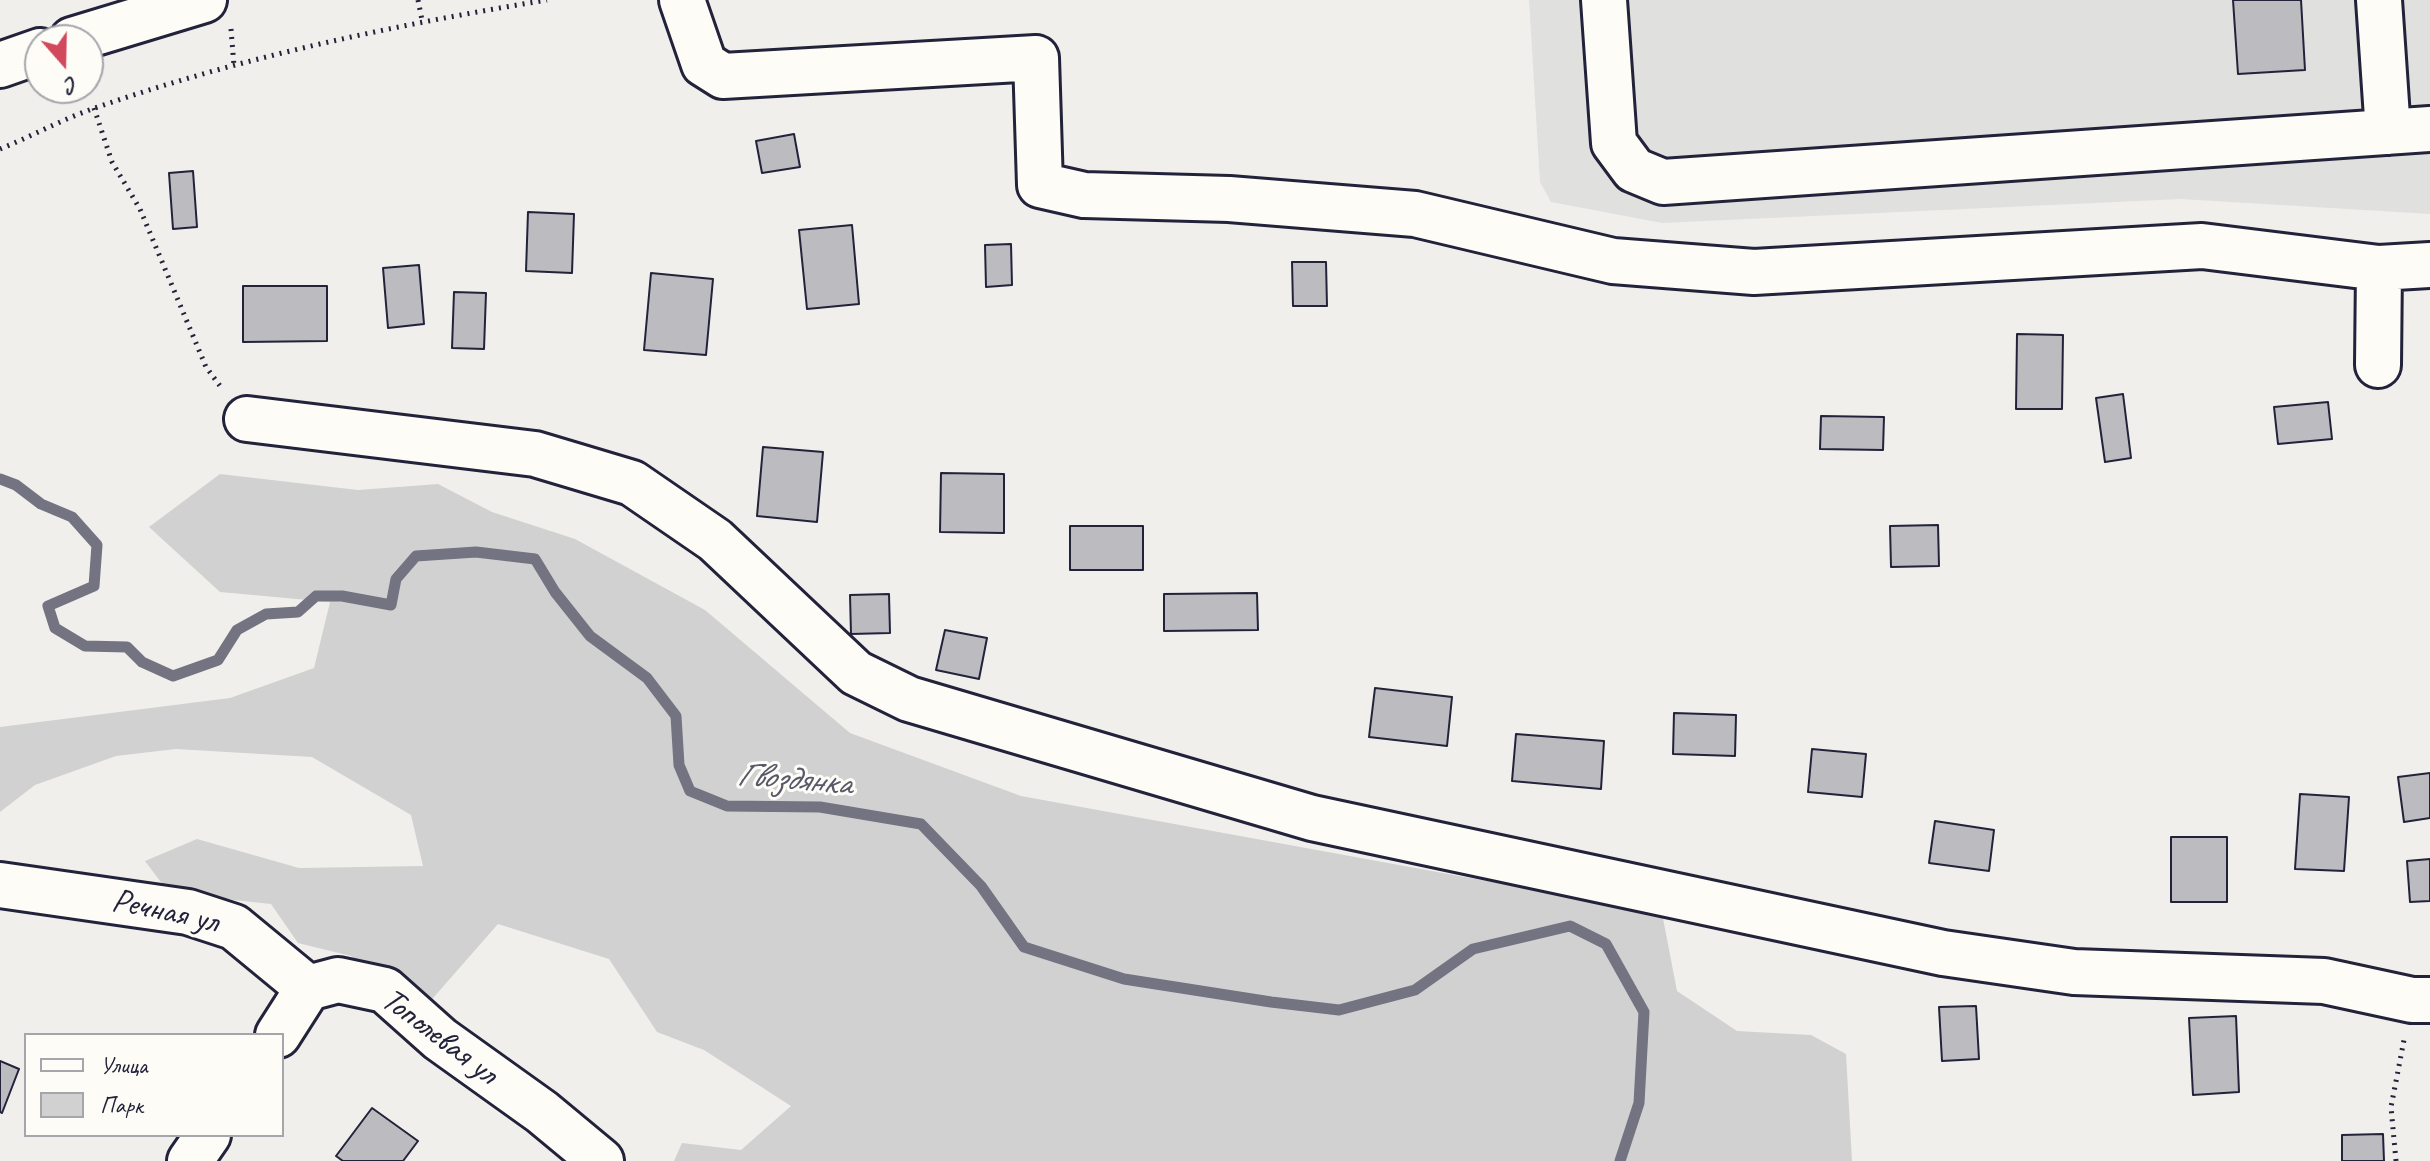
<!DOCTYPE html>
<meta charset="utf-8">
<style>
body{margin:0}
#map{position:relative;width:2430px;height:1161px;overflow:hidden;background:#f0efec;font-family:Caveat,sans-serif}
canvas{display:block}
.legend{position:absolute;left:24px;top:1033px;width:260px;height:104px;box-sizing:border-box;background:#fdfcf7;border:2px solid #a5a5ac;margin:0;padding:10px 14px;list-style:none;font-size:24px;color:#22223b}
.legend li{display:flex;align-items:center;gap:16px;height:40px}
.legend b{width:40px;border:2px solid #a5a5ac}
.north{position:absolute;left:24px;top:24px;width:80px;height:80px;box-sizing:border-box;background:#fdfcf7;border:2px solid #a5a5ac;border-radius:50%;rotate:160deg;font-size:22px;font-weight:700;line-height:32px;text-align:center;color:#22223b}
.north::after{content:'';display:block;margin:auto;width:28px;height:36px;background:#d1495b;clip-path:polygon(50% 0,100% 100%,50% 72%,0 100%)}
</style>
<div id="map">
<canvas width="2430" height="1161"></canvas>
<ul class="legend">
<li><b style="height:10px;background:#fdfcf7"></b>Улица</li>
<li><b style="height:22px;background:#d2d1d1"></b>Парк</li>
</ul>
<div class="north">С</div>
</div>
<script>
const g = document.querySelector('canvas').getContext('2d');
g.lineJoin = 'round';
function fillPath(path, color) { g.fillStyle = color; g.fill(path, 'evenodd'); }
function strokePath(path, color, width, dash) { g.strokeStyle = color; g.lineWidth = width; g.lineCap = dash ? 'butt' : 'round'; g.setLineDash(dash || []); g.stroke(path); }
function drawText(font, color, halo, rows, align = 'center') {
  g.font = font + ' Caveat,sans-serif'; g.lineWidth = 6; g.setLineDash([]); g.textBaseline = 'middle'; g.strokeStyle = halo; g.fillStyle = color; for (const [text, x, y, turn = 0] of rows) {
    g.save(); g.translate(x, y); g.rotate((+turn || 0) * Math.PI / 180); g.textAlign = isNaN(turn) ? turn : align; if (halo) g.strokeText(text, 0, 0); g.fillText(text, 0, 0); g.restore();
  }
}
const built = new Path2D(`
 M1529,0H2430V214L2181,199L1662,223L1551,202L1540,182Z`);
const green = new Path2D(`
 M220,474L358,490L438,484L492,512L575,539L705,610L850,733L1021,796L1662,913L1677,991L1737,1031L1811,1035L1846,1054L1852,1161H674L682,1143L741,1150L791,1106L704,1050L657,1032L609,959L498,924L419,1014L351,956L298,943L271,904L169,893L145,861L197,839L299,868L423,866L411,815L312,757L176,749L116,756L35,785L0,812V727L230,698L314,668L330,602L220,592L149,527Z`);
const stream = new Path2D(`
 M0,479L16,485L41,504L72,517L97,545L94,586L48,606L55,628L85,646L127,647L142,662L173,676L218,660L237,630L266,614L298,612L316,596H342L391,605L396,579L416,556L476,552L535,559L555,592L590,636L647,678L676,716L679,765L690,791L727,806L820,807L921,824L981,886L1024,947L1124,979L1271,1002L1339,1010L1415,990L1473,949L1570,926L1606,944L1644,1012L1639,1103L1620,1161`);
const building = new Path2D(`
 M2233,0H2301L2305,70L2238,74Z
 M794,134L800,167L762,173L756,141Z
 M193,171L197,227L173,229L169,173Z
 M528,212L574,214L572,273L526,271Z
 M852,225L859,304L807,309L799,230Z
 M1011,244L1012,285L986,287L985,245Z
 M1292,262H1326L1327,306H1293Z
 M419,265L424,324L388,328L383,268Z
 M651,273L713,279L706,355L644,350Z
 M243,286H327V341L243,342Z
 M454,292L486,293L484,349L452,348Z
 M2017,334L2063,335L2062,409H2016Z
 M2123,394L2131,458L2105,462L2096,398Z
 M2328,402L2332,439L2278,444L2274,407Z
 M1821,416L1884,417L1883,450L1820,449Z
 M763,447L823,452L817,522L757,516Z
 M941,473L1004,474V533L940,532Z
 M1938,525L1939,566L1891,567L1890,526Z
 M1070,526H1143V570H1070Z
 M1257,593L1258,630L1164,631V594Z
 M889,594L890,633L851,634L850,595Z
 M945,630L987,638L979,679L936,670Z
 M1375,688L1452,697L1447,746L1369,737Z
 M1674,713L1736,715L1735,756L1673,754Z
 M1516,734L1604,741L1601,789L1512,781Z
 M1812,749L1866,754L1862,797L1808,792Z
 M2430,773V818L2404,822L2398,777Z
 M2300,794L2349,797L2344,871L2295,869Z
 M1935,821L1994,830L1989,871L1929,863Z
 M2171,837H2227V902H2171Z
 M2430,859V901L2410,902L2407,861Z
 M1976,1006L1979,1059L1942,1061L1939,1007Z
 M2236,1016L2239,1092L2193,1095L2189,1018Z
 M0,1061L19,1069L2,1113L0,1112Z
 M372,1108L418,1141L403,1161H343L336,1156Z
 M2383,1134L2384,1161H2342V1135Z`);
const path = new Path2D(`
 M418,0L422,20
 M231,29L234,66
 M94,108L112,162L140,209L206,367L223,390
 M0,149C32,136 63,119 95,108C241,57 395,25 547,0
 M2396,1161L2391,1107L2404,1040`);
const minor = new Path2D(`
 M682,0L704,64L723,76L1036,58L1040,185L1084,195L1229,199L1415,214L1613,261L1754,272L2202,246L2379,268
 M1604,0L1614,143L1634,170L1663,182L2430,129
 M2379,0L2388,132
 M72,40L204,0
 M0,65L40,51
 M2378,365L2379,268L2430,265
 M247,419L535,454L632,483L715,540L856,673L909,699L1312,818L1943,953L2074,972L2324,981L2412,1000H2430
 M0,885L188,912L234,927L308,988
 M278,1035L308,988L338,980L385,990L440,1039L542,1112L601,1161
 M190,1161L208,1135`);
const streetNames = [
 ["Речная ул",165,912,12],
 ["Тополевая ул",439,1037,37]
];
const waterNames = [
 ["Гвоздянка",794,780,5]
];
fillPath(built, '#e0e0df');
fillPath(green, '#d2d1d1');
strokePath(stream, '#737381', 11);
fillPath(building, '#bcbcc0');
strokePath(building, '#22223b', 2);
strokePath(minor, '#22223b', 50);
strokePath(path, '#22223b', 5, [2, 6]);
strokePath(minor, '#fdfcf7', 44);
drawText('34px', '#22223b', '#fdfcf7', streetNames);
drawText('italic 36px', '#58586a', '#fdfcf7', waterNames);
</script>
